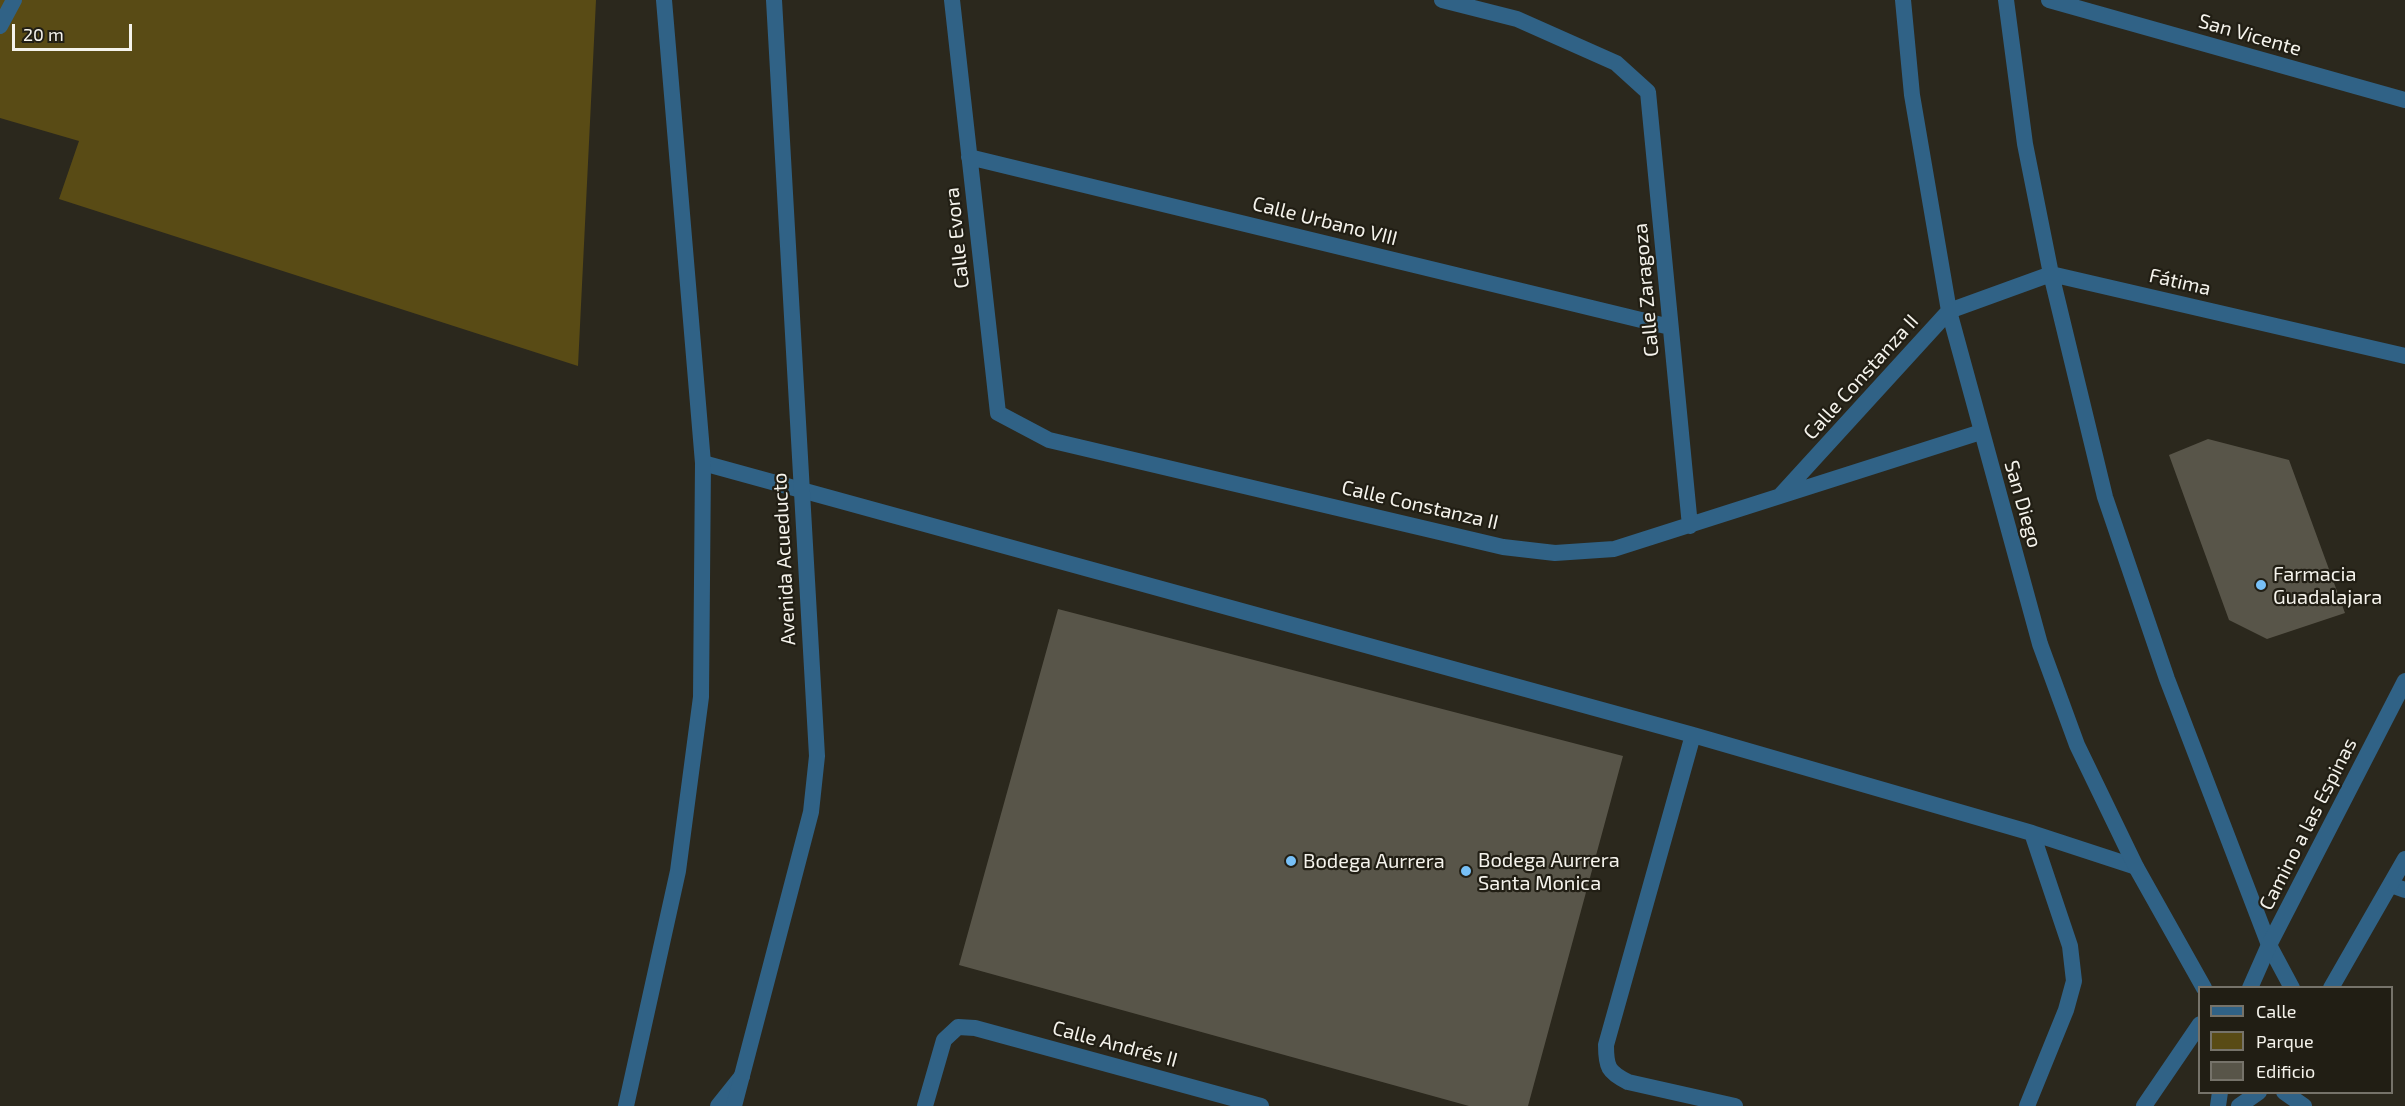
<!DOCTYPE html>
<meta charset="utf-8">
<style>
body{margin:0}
#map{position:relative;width:2405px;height:1106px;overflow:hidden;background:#2b281d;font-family:"Exo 2",sans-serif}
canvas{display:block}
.legend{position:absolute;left:2198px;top:986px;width:195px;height:108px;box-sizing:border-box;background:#211e14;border:2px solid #76736a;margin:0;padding:8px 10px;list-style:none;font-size:18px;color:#f5f3ec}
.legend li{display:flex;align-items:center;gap:12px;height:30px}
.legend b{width:30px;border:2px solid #76736a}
.scale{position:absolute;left:12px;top:24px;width:120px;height:27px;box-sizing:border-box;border:3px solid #f5f3ec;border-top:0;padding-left:8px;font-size:18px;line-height:21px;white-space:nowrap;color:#f5f3ec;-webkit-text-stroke:4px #211e14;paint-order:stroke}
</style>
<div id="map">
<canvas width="2405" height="1106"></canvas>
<ul class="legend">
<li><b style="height:8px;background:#306286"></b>Calle</li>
<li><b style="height:16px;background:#594b15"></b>Parque</li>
<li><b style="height:16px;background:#585549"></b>Edificio</li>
</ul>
<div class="scale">20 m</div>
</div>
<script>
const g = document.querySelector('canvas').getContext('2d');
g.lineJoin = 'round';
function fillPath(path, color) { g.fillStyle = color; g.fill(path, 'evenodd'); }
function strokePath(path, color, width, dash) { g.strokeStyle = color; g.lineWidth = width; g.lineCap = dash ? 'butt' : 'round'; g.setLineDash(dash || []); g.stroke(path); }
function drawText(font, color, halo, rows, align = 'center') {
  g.font = font + ' "Exo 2",sans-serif'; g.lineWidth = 4.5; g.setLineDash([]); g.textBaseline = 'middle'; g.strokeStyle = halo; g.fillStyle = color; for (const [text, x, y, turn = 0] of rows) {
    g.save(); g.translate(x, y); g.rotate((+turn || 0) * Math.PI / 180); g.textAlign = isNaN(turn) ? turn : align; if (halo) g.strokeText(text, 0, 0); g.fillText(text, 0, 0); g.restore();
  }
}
const green = new Path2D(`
 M0,0H596L578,366L59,199L79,141L0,118Z`);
const building = new Path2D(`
 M2208,439L2289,460L2345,613L2267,639L2229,620L2169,455Z
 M1058,609L1623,756L1528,1106H1469L959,965Z`);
const service = new Path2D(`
 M703,463L1693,735L2032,833L2136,867
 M1693,735L1606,1045C1606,1067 1608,1072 1628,1082L1735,1106
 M718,1106L742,1076
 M2027,1106L2066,1010L2074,981L2070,946L2032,833
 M2144,1106L2200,1024`);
const minor = new Path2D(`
 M952,0L998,413L1049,440L1503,547L1555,553L1614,549L1981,432
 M1442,0L1517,19L1616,63L1648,92L1690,526
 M1903,0L1912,95L1949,311L2040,644L2077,745L2136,867L2204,988
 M2006,0L2025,144L2051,274L2105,497L2167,679L2269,945L2292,988
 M2049,0L2405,100
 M0,26L14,0
 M969,157L1670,327
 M1780,496L1949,311L2051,274L2405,356
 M2391,885L2405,890
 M2284,1092L2304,1106
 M925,1106L944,1040L958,1027L975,1028L1261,1106`);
const tertiary = new Path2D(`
 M2250,988L2269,945L2405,681
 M2331,988L2405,859
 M626,1106L678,871L701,697L703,463L664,0
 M734,1106L811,812L817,756L774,0
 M2218,1106L2220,1092
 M2239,1106L2259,1092`);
const markers = [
 [2261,585,6,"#77c0f7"],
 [1291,861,6,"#77c0f7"],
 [1466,871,6,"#77c0f7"]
];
const streetNames = [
 ["San Vicente",2250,35,16],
 ["Calle Urbano VIII",1325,221,14],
 ["Calle Evora",957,238,-96],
 ["Fátima",2180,282,13],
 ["Calle Zaragoza",1646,290,-95],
 ["Calle Constanza II",1861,377,-48],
 ["San Diego",2023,504,74],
 ["Calle Constanza II",1420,505,13],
 ["Avenida Acueducto",784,559,-93],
 ["Camino a las Espinas",2308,824,-63],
 ["Calle Andrés II",1115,1044,15]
];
const poiNames = [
 ["Farmacia",2273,574],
 ["Guadalajara",2273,597],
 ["Bodega Aurrera",1478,860],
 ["Santa Monica",1478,883],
 ["Bodega Aurrera",1303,861]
];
fillPath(green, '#594b15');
fillPath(building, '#585549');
strokePath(service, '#306286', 16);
strokePath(minor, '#306286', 16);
strokePath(tertiary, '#306286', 16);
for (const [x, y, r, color] of markers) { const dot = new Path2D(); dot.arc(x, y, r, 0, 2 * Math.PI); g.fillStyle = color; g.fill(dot); strokePath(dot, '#211e14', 2); }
drawText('20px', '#f5f3ec', '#211e14', streetNames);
drawText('20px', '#f5f3ec', '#211e14', poiNames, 'left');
</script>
